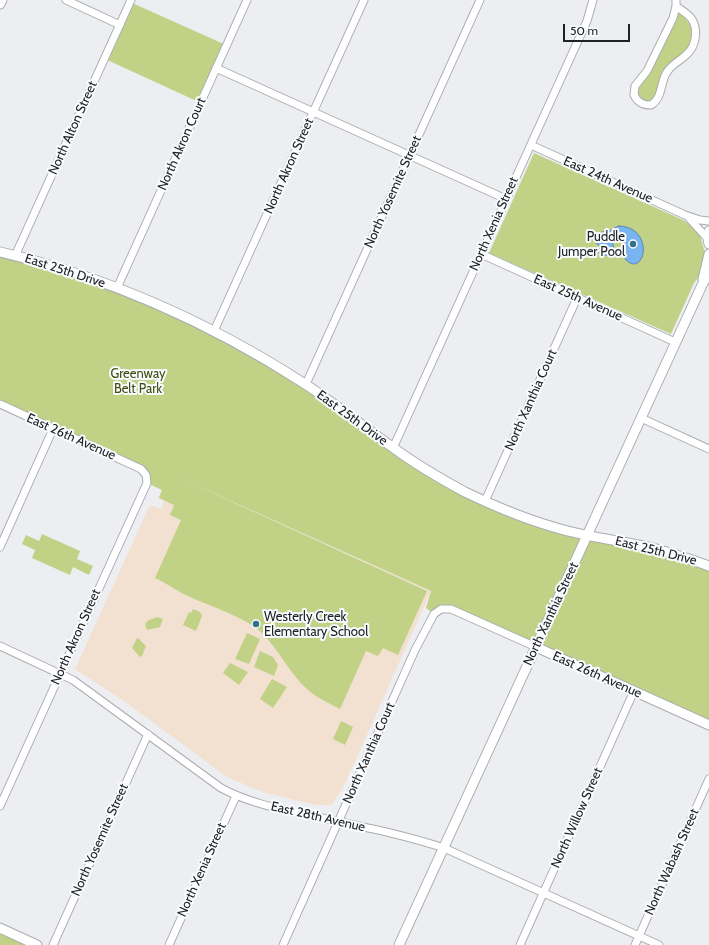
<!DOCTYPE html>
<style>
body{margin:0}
#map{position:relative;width:709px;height:945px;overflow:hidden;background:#eceef1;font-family:Cabin,sans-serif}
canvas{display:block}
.scale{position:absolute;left:563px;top:24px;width:67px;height:18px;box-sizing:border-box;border:2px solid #212223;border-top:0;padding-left:5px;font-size:12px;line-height:14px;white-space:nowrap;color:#212223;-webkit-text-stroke:3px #f9fbff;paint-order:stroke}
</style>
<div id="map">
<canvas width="709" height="945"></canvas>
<div class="scale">50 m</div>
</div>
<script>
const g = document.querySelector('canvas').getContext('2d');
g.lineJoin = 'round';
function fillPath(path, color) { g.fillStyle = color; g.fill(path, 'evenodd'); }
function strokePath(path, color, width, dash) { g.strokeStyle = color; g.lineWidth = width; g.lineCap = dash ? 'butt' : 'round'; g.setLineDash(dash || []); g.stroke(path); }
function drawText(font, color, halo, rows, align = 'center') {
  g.font = font + ' Cabin,sans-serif'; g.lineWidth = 4; g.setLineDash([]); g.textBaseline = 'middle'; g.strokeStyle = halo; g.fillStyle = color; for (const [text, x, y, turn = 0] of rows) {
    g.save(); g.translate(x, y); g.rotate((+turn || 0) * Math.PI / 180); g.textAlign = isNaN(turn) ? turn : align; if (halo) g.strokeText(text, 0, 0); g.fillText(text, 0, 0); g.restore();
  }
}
const education = new Path2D(`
 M169,473L431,591L358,755L342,789L331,805H317L265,793L227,777L124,701L75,669L150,505L161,509L164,501L158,498Z`);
const green = new Path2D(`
 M130,2L226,45L201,103L105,59Z
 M678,13L685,17L692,29L691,42L689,47L684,53L671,63L657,93L652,102H643L637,95L638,89L651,72Z
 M534,153L683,220L693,227L700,236L705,253L699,277L694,283L671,334L489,253Z
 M0,252L85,277L248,349L432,473L513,512L709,566V725L451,609L434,614L426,608L431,591L169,473L427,591L398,655L383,648L378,656L366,651L340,709C329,703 317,698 308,690C290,674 279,650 262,633C245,617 212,607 190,597C178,592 168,584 155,578L181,520L170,515L174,505L159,498L162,490L147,483L146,475L0,404Z
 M42,534L80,551L77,559L93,566L89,575L73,567L70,575L32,558L35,550L22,544L26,535L39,541Z
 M193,609L200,612L202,616L196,631L183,625L189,612L191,613Z
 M157,617L163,619L160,627L147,630L145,624L147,622V621Z
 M247,633L260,639L249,664L235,659Z
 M137,638L139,639L146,646L142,656L140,657L132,648Z
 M260,651L273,657L278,665L274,676L254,667Z
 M230,663L248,672L239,685L223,673Z
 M272,679L287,687L273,708L260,699Z
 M341,721L353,727L345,745L333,739Z
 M0,928L37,945H0Z`);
const water = new Path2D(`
 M619,226C656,227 645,280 625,259C624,251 626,245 619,239L612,240L614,249L609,255C604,256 598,256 598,249L602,248L603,250H605L607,249L605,245L600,246L596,243C596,232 599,233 607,231C611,231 615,227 619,226Z`);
const minor = new Path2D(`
 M66,0L120,25
 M676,0V6L673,18L647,71L635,86L634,95C638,103 643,105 651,105C663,98 660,82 667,72C672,64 680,61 686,55C696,47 699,29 691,18C687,13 681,10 676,6
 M216,68L506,199
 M531,145L685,215L700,220L709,221
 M688,217L708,239
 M481,254L675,342
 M15,256L131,0
 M117,288L247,0
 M214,331L364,0
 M306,384L480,0
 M0,404L141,469L146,475L147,483L0,806
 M641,418L709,449
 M393,448L587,21L593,0
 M485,501L577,298
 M0,547L53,429
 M0,646L73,680L221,788C251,804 284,810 317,817C359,826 402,834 444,848L659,945
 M53,945L148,734
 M169,945L236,796
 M283,945L415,650L434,614L441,609H451L536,647
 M520,945L634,691
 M635,945L709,779`);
const tertiary = new Path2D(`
 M0,4L2,0
 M709,231L708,239L709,244
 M0,252C108,277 212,324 305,384C336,404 365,428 395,449C417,465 441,479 465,492C496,507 530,521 564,530C593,538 623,541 653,548C672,553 690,559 709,566
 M703,279L709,254
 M536,647L709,725
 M0,928L37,945
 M399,945L703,283L709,274`);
const markers = [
 [633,244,4,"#327286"],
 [256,624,4,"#327286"]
];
const streetNames = [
 ["North Alton Street",73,128,-66],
 ["North Akron Court",182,144,-66],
 ["North Akron Street",289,166,-66],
 ["East 24th Avenue",608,180,24],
 ["North Yosemite Street",393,192,-66],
 ["North Xenia Street",494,224,-66],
 ["East 25th Drive",65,271,18],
 ["East 25th Avenue",578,298,24],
 ["North Xanthia Court",531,400,-66],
 ["East 25th Drive",352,418,36],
 ["East 26th Avenue",71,437,24],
 ["East 25th Drive",656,551,14],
 ["North Xanthia Street",551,614,-65],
 ["North Akron Street",76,637,-66],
 ["East 26th Avenue",597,675,24],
 ["North Xanthia Court",369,753,-66],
 ["East 28th Avenue",318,817,13],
 ["North Willow Street",577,818,-66],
 ["North Yosemite Street",100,840,-66],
 ["North Wabash Street",672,862,-66],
 ["North Xenia Street",202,870,-66]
];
const poiNames = [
 ["Puddle",625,237],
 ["Jumper Pool",625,252],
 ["Westerly Creek",264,617,"left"],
 ["Elementary School",264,632,"left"]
];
const parkNames = [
 ["Greenway",138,374],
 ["Belt Park",138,389]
];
fillPath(education, '#f2e1d0');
fillPath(green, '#c1d186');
fillPath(water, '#79b3f0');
strokePath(water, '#5f88b2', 1);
strokePath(minor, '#abadb0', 9);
strokePath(tertiary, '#abadb0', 11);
strokePath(minor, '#fff', 7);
strokePath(tertiary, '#fff', 9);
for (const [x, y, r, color] of markers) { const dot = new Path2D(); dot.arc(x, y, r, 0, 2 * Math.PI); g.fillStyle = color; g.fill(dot); strokePath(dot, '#f9fbff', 1.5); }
drawText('13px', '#212223', '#f9fbff', streetNames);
drawText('13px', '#212223', '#f9fbff', poiNames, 'right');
drawText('13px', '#444e12', '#f9fbff', parkNames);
</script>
